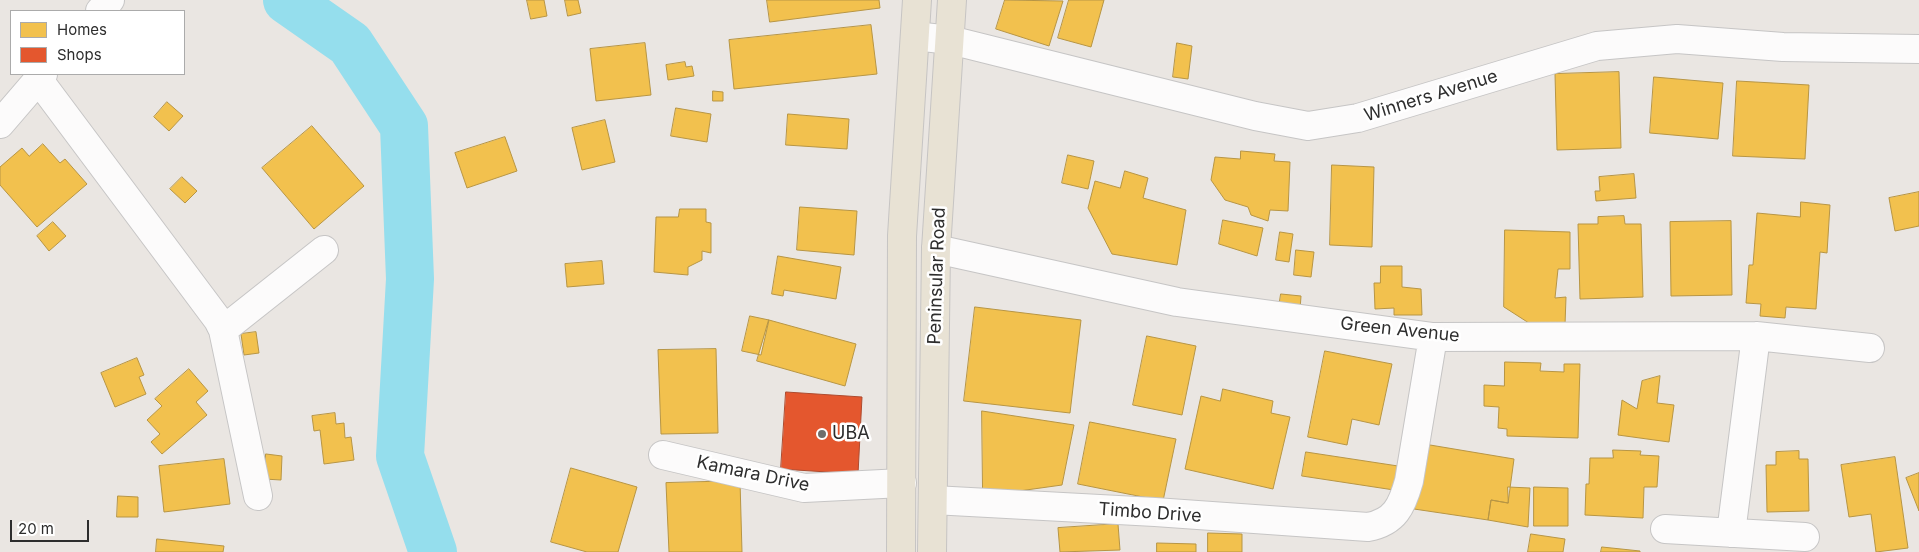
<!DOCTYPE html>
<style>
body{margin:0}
#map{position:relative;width:1919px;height:552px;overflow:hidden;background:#eae6e2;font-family:Inter,sans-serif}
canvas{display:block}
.legend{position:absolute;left:10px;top:10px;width:175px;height:65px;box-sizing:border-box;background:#fff;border:1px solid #ababab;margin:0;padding:6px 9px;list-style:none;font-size:15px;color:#2d2d2d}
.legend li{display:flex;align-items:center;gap:10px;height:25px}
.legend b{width:25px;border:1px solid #ababab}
.scale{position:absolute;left:10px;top:520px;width:79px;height:22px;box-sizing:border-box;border:2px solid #2d2d2d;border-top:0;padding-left:6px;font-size:15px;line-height:18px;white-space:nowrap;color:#2d2d2d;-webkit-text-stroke:4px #fff;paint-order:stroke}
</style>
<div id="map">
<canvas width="1919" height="552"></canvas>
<ul class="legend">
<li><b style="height:14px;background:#f2c14e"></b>Homes</li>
<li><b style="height:14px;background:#e4572e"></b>Shops</li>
</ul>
<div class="scale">20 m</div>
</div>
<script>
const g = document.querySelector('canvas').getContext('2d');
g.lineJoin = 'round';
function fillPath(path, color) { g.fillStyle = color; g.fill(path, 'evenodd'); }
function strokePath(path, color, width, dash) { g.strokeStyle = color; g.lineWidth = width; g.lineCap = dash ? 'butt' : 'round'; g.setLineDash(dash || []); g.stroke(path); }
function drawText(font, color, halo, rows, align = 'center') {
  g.font = font + ' Inter,sans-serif'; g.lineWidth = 5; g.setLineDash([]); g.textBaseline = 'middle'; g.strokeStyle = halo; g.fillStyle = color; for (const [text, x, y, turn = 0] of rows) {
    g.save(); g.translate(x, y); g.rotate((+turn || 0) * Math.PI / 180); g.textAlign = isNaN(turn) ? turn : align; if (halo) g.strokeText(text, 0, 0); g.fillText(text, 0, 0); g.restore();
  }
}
const homes = new Path2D(`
 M527,0H544L547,16L531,19Z
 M565,0H578L581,13L568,16Z
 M767,0H879L880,8L770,22Z
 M1005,0L1063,1L1049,46L996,29Z
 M1069,0H1104L1091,47L1058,38Z
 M871,25L877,74L734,89L729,40Z
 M645,43L651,95L596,101L590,49Z
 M1177,43L1192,46L1188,79L1173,77Z
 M685,62L686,67L692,66L694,76L668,80L666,65Z
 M1619,72L1621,148L1557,150L1555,74Z
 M1654,77L1723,83L1718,139L1650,133Z
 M1737,81L1809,85L1805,159L1733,156Z
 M713,91L723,92V101H713Z
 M167,102L183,116L169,131L154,117Z
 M676,108L711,114L707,142L671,136Z
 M788,114L849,119L847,149L786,145Z
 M605,120L615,162L582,170L572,128Z
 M312,126L364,186L314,229L262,168Z
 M505,137L517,171L467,188L455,153Z
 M43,144L60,163L65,159L87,184L37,227L0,185V167L22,148L29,156Z
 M1241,151L1275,154L1274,161L1290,162L1288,211L1270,210L1268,221L1251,215L1248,207L1225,200L1211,180L1215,157L1240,159Z
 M1068,155L1094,161L1088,189L1062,183Z
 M1332,165L1374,167L1372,247L1330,245Z
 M1125,171L1148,178L1143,198L1186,210L1177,265L1112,254L1088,208L1095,181L1120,188Z
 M1634,174L1636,198L1596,201L1595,191H1600L1599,177Z
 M182,177L197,191L185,203L170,189Z
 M1919,192V226L1895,231L1889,198Z
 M1801,202L1830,205L1827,253L1820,252L1816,309L1786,307L1785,318L1760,316L1761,304L1746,303L1749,265H1753L1757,213L1800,217Z
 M800,207L857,211L854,255L797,250Z
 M680,209H706V222L711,223V253L702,251V260L688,267V275L654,272L656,217H678Z
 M1624,216L1625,224H1641L1643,297L1580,299L1578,224H1598V217Z
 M1223,220L1263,228L1257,256L1219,244Z
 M1731,221L1732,295L1671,296L1670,222Z
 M53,222L66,236L49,251L37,236Z
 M1505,230L1570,232V269H1558L1555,298L1566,297L1565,325H1532L1504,307Z
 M1280,232L1293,234L1289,262L1276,260Z
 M1296,250L1314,252L1311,277L1294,275Z
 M778,256L841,267L836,299L784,290L783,296L772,294Z
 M602,261L604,284L567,287L565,264Z
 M1381,266H1402V287L1421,289L1422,315H1394V308L1375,309L1374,283H1380Z
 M1281,294L1301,296L1300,310L1279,307Z
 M975,307L1081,320L1070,413L964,401Z
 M750,316L769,320L761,355L742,351Z
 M769,320L856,344L845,386L757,361Z
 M256,332L259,353L244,355L241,334Z
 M1147,336L1196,346L1182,415L1133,405Z
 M716,349L718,433L661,434L658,350Z
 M1325,351L1392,364L1379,425L1352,419L1347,445L1308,437Z
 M137,358L144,375L139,377L146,394L115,407L101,373Z
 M1505,362L1541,363L1540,371L1564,372V364H1580L1578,438L1507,436V429L1498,428L1499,407L1484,406V385L1504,386Z
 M189,369L208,391L196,402L207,415L162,454L151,442L160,434L147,420L162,406L155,399Z
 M1660,376L1657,403L1674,405L1669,442L1618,435L1622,400L1637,409L1642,381Z
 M1223,389L1273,401L1271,413L1290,417L1273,489L1185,469L1201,396L1220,401Z
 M982,411L1074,425L1062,485L983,496Z
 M335,413L336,424L344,423L345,438L351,437L354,460L324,464L320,430L314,431L312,416Z
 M1090,422L1176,439L1163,501L1078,484Z
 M1424,444L1514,459L1508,503L1491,500L1488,520L1414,509Z
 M1613,450L1641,451L1640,455L1659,456L1657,487H1644L1643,518L1585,515L1586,484H1589L1590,458H1613Z
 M1799,451V459H1808L1809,511L1767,512L1766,465H1776V452Z
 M1306,452L1398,466L1394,490L1302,476Z
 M266,454L282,456L281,480L264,479Z
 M1895,457L1908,548L1876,552L1871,514L1849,517L1841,465Z
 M224,459L230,504L164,512L159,466Z
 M571,468L637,487L618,552H587L551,542Z
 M1919,473V511L1906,478Z
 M740,481L742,552H669L666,483Z
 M1508,487L1530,488L1528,527L1488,520L1491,500L1508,503Z
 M1534,487L1568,488V526H1534Z
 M118,496L138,497V517H117Z
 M1118,524L1120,550L1060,552L1058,528Z
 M1208,533L1242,534V552H1208Z
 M1531,534L1565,539L1563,552H1528Z
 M157,539L224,546L223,552H156Z
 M1157,543L1196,544V552H1157Z
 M1602,547L1640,551V552H1601Z`);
const shops = new Path2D(`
 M786,392L862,397L858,474L781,469Z`);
const river = new Path2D(`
 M287,0L350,44L404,126L410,279L400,456L433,552`);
const minor = new Path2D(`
 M100,11L110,0
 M915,36L950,40L1255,116L1308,126L1358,118L1597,46L1677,39L1783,47L1919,49
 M38,79L218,320L223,330L258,496
 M0,124L43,74
 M936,249L1177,302L1433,337L1756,336L1870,348
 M223,330L324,250
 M663,455L804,488L902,483
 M933,500L1155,512L1368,527C1395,522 1402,506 1409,481L1433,337
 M1665,529L1805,537
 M1731,533L1756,336`);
const major = new Path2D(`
 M901,552L902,236L917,0
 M932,552L936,249L952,0`);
const markers = [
 [822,434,5,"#6f6e6c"]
];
const streetNames = [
 ["Winners Avenue",1431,96,-17],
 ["Peninsular Road",937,276,-88],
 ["Green Avenue",1400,330,6],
 ["Kamara Drive",753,474,12],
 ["Timbo Drive",1150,513,4]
];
const poiNames = [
 ["UBA",832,434]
];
fillPath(homes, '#f2c14e');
strokePath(homes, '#b79544', 1);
fillPath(shops, '#e4572e');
strokePath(shops, '#ad4a2e', 1);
strokePath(river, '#95deed', 48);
strokePath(minor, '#c6c5c5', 30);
strokePath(major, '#c6c4c3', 30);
strokePath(minor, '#fcfbfb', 28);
strokePath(major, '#e8e2d4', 28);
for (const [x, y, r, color] of markers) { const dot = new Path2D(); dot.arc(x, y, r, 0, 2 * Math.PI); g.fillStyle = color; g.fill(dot); strokePath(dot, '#fff', 2); }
drawText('18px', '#2d2d2d', '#fff', streetNames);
drawText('18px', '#2d2d2d', '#fff', poiNames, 'left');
</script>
